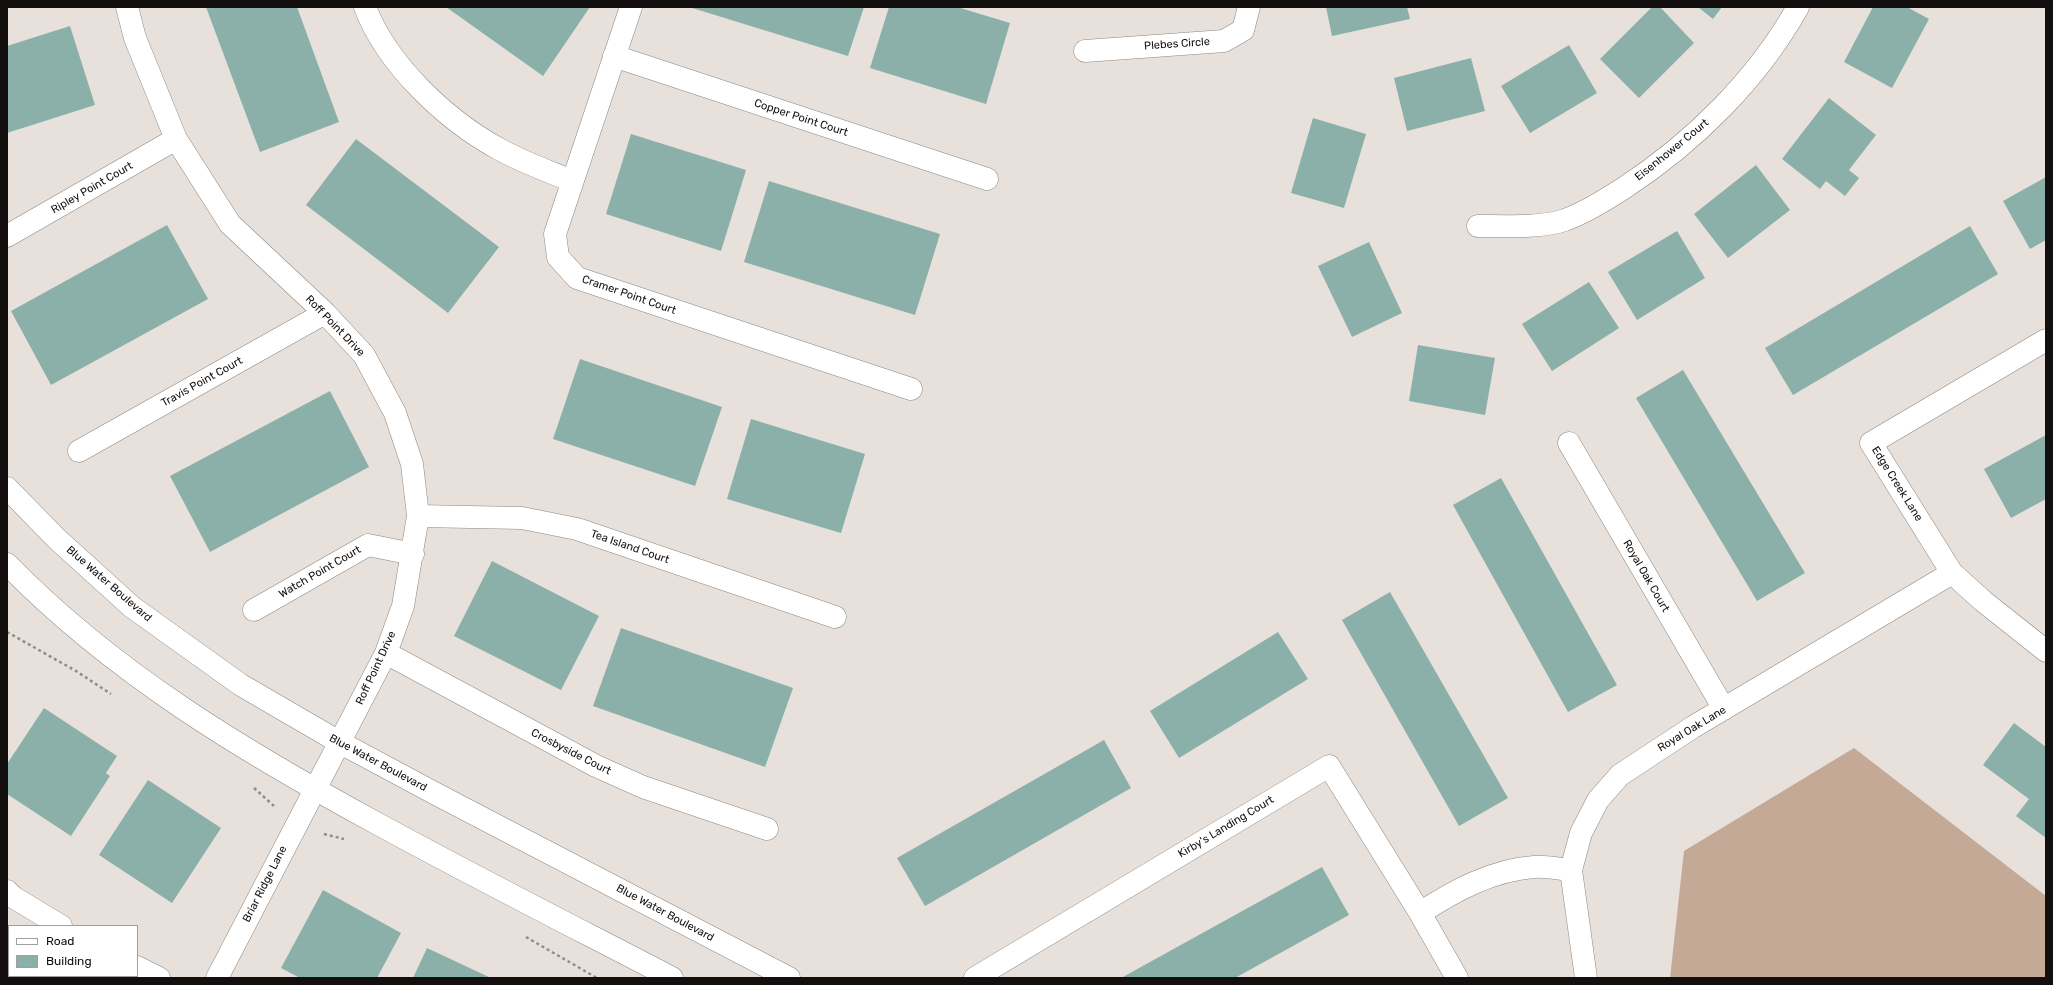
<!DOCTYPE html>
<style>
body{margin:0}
#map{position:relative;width:2053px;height:985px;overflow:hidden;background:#e7e0db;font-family:Rubik,sans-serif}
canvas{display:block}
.frame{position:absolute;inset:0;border:8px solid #120f0e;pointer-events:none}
.legend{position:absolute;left:8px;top:925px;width:130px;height:52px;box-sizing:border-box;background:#fff;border:1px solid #a09f9f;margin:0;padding:5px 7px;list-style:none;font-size:12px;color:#120f0e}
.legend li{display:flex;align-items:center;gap:8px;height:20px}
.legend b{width:20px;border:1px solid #a09f9f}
</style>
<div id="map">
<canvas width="2053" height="985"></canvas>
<div class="frame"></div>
<ul class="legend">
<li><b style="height:5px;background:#fff"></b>Road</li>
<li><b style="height:11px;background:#8bb0a9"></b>Building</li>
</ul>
</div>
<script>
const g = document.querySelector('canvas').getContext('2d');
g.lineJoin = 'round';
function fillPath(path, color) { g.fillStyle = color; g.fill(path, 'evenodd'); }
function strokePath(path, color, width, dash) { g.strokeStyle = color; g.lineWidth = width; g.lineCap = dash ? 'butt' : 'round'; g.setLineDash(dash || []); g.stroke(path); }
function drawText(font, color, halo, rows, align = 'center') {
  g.font = font + ' Rubik,sans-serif'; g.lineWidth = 3; g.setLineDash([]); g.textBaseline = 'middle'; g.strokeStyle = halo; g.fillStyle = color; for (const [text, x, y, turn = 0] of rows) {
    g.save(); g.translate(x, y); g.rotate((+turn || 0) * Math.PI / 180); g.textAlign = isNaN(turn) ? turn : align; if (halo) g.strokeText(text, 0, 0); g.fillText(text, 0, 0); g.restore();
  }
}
const forest = new Path2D(`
 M1854,748L2046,896V978H1670L1684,851Z`);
const building = new Path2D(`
 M206,7H297L339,122L260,152Z
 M446,7H590L543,76Z
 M689,7H864L848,56Z
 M889,7H957L1010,23L986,104L870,68Z
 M1326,7H1407L1410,19L1332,36Z
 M1652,7H1660L1694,43L1639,98L1600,59Z
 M1698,7H1722L1713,19Z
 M1873,7H1907L1929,19L1892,88L1844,62Z
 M70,26L95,105L7,133V46Z
 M1569,45L1597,93L1530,133L1501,86Z
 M1471,58L1485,111L1407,131L1394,78Z
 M1829,98L1876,135L1849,170L1859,178L1845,196L1826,181L1820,189L1782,159Z
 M1313,118L1366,134L1344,208L1291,193Z
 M631,134L746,170L721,251L606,214Z
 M356,139L499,247L448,313L306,205Z
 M1756,165L1790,210L1728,258L1694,214Z
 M2046,177V240L2030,249L2003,201Z
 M769,181L940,234L915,315L744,262Z
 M167,225L208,299L51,385L11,311Z
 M1970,226L1998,274L1793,395L1765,348Z
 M1677,231L1705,278L1637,320L1608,272Z
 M1369,242L1402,313L1352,337L1318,266Z
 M1589,282L1619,328L1552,371L1522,324Z
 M1418,345L1495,358L1485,415L1409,401Z
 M580,359L722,407L695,486L553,439Z
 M1683,370L1805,573L1757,601L1636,398Z
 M330,391L369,467L210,552L170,476Z
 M751,419L865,454L841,533L727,499Z
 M2046,435V499L2011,518L1984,469Z
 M1501,478L1617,685L1568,712L1453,505Z
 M492,561L599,616L561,690L454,636Z
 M1390,592L1508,798L1459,826L1342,620Z
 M621,628L793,688L765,767L593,706Z
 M1278,632L1308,679L1179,758L1150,711Z
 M44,708L117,756L106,773L110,776L71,836L7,794V764Z
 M2014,723L2046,747V838L2016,816L2029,799L1983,765Z
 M1104,740L1131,788L925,906L897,858Z
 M148,780L221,828L172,903L99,855Z
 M1322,867L1349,915L1235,978H1121Z
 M323,890L401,933L377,978H300L281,968Z
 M427,948L491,978H413Z
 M7,967L9,969V976H13L11,978H7Z`);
const path = new Path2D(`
 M7,632L76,671L111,694
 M254,788L274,806
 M324,834L344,839
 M526,937L597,978`);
const street = new Path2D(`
 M127,7L135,38L176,139L230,224L325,313L364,355L395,413L412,464L418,516L403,606L386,653L217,978
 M365,7C387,65 446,120 499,149C522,162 548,171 572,181
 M631,7L555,234L558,257L577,278L911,389
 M1085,51L1224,41L1243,30L1249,7
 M614,56L987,179
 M1478,226C1503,226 1542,228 1565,220C1586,212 1605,200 1624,188C1694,142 1757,80 1798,7
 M7,236L176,139
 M2046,340L1871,443L1952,573L1983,601L2046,651
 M1569,443L1724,709
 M79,451L325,313
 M418,516L522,518L577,529L835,617
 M254,610L368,545L413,554
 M386,653L596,766L643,787L767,829
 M7,891L13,897L61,926
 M1420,913L1457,978
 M137,967L159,978
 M975,978L1329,766L1420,913C1454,891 1492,870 1534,867C1546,866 1559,869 1571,870
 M1586,978L1571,870L1581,833L1598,800L1620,775L1693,727L1952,573`);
const secondary = new Path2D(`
 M7,488L57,539L132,607L241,685L339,742L438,795L789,978
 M7,564C113,673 245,752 378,824C475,877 574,927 672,978`);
const streetNames = [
 ["Plebes Circle",1177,44,-4],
 ["Copper Point Court",801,118,18],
 ["Eisenhower Court",1672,150,-39],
 ["Ripley Point Court",92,188,-30],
 ["Cramer Point Court",629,295,19],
 ["Roff Point Drive",335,326,46],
 ["Travis Point Court",202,382,-29],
 ["Edge Creek Lane",1897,484,58],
 ["Tea Island Court",630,547,19],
 ["Watch Point Court",320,572,-30],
 ["Royal Oak Court",1646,576,60],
 ["Blue Water Boulevard",109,584,41],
 ["Roff Point Drive",376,668,-65],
 ["Royal Oak Lane",1692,729,-31],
 ["Crosbyside Court",571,752,27],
 ["Blue Water Boulevard",378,763,28],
 ["Kirby's Landing Court",1226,827,-31],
 ["Briar Ridge Lane",265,884,-63],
 ["Blue Water Boulevard",665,913,28]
];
fillPath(forest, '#c4aa96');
fillPath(building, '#8bb0a9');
strokePath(street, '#8d8782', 23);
strokePath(secondary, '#8d8782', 23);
strokePath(path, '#918c88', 2.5, [3, 3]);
strokePath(street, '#fff', 22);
strokePath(secondary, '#fff', 22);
drawText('11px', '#120f0e', '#fff', streetNames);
</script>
